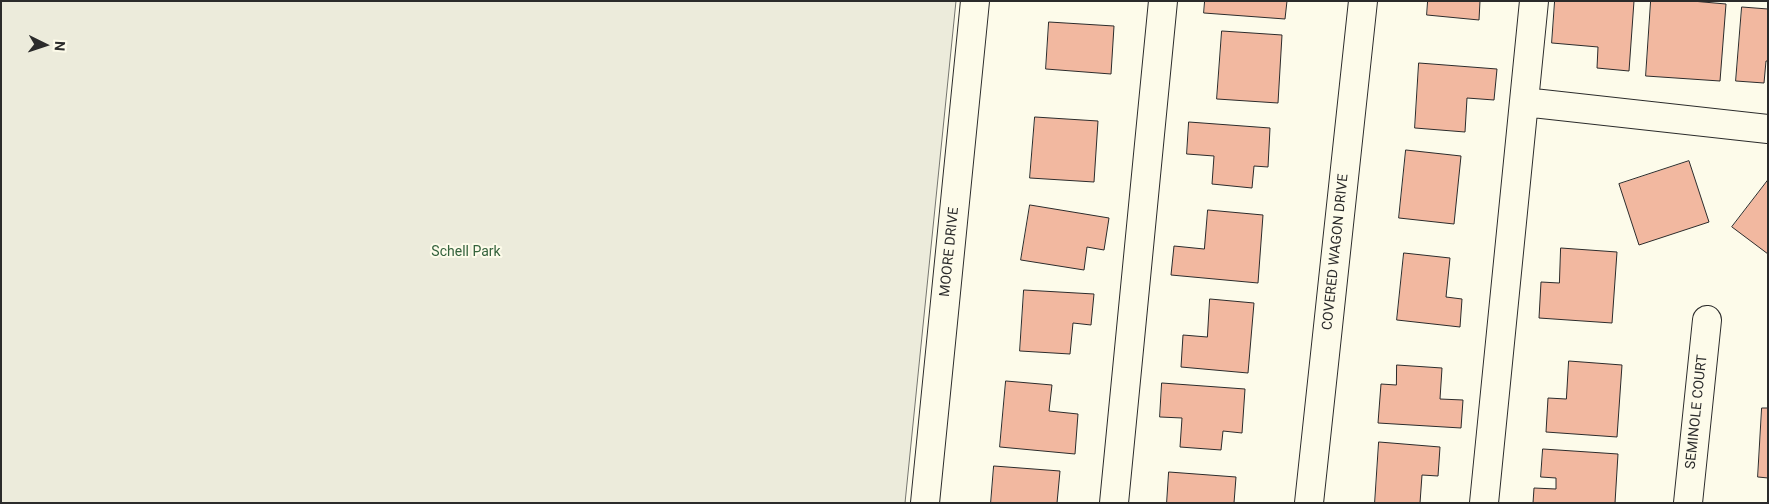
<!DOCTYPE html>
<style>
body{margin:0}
#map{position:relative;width:1769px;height:504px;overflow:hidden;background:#fdfbea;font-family:Roboto,sans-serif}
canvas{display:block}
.frame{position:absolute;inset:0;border:2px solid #2b2b2b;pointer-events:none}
.north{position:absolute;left:20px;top:20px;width:50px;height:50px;-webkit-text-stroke:4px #fdfbea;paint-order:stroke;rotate:94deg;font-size:14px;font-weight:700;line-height:20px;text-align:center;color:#2b2b2b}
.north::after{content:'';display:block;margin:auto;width:18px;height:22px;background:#2b2b2b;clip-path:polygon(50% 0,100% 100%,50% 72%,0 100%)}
</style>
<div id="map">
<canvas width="1769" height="504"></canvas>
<div class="frame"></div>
<div class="north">N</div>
</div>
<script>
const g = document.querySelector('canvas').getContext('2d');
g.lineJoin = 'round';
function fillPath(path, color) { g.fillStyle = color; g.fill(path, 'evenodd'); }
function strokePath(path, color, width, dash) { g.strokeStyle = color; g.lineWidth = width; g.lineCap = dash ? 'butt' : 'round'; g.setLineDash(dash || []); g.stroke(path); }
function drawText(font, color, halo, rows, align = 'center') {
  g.font = font + ' Roboto,sans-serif'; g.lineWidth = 4; g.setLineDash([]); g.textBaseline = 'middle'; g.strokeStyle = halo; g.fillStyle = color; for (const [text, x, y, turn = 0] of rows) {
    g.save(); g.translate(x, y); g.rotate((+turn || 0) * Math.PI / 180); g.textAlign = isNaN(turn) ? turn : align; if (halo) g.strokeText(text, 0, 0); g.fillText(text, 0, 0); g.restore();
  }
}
const green = new Path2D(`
 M1,1H956L905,503H1Z`);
const building = new Path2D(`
 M1205,1H1287L1285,19L1204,13Z
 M1428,1H1480L1479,20L1427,15Z
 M1555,1H1634L1629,71L1597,68L1598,47L1552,43Z
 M1651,1H1692L1726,4L1720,81L1646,76Z
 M1742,7L1768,9V61H1766L1764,83L1736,81Z
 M1049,22L1114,26L1111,74L1046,69Z
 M1222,31L1282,35L1278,103L1217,99Z
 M1419,63L1497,69L1494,100L1467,98L1465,132L1415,128Z
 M1035,117L1098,121L1094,182L1030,178Z
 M1189,122L1270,128L1268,167L1254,166L1252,188L1212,184L1214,156L1187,154Z
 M1406,150L1461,156L1454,224L1399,218Z
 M1689,161L1709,222L1639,245L1619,184Z
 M1768,180V254L1732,227Z
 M1030,205L1109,218L1104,250L1087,247L1084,270L1021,260Z
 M1208,210L1263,215L1258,283L1171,275L1174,246L1204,249Z
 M1561,248L1617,252L1612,323L1539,318L1541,282L1559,283Z
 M1404,253L1450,258L1446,297L1462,299L1460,327L1397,320Z
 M1024,290L1094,294L1091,325L1073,323L1070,354L1020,351Z
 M1210,299L1254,303L1248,373L1181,367L1183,335L1207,337Z
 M1569,361L1622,365L1617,437L1546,432L1548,398L1566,399Z
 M1397,365L1442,368L1440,399L1463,400L1461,428L1378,423L1381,384L1396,385Z
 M1006,381L1052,385L1049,411L1078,414L1075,454L1000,447Z
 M1162,383L1245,389L1242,433L1223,431L1221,450L1180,447L1182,418L1160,417Z
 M1762,408H1768V478L1758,477Z
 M1379,442L1440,447L1438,476L1422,475L1420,503H1375Z
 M1543,449L1618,454L1615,503H1533L1534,488L1556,489V478L1541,477Z
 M994,466L1060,471L1057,503H991Z
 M1169,472L1236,477L1234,503H1167Z`);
const minor = new Path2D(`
 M1524,102L1768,129
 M925,503L975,1
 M1114,503L1163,1
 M1309,503L1363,1
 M1484,503L1534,1
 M1688,503L1707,320`);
const parkNames = [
 ["Schell Park",466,252]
];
const streetNames = [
 ["MOORE DRIVE",950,252,-84],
 ["COVERED WAGON DRIVE",1336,252,-84],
 ["SEMINOLE COURT",1697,412,-84]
];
fillPath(green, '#ecebdb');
strokePath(green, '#74746e', 1);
fillPath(building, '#f2b8a0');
strokePath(building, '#2b2b2b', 1);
strokePath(minor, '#2b2b2b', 30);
strokePath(minor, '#fdfbea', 28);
drawText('14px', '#34623c', '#fdfbea', parkNames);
drawText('14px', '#2b2b2b', '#fdfbea', streetNames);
</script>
